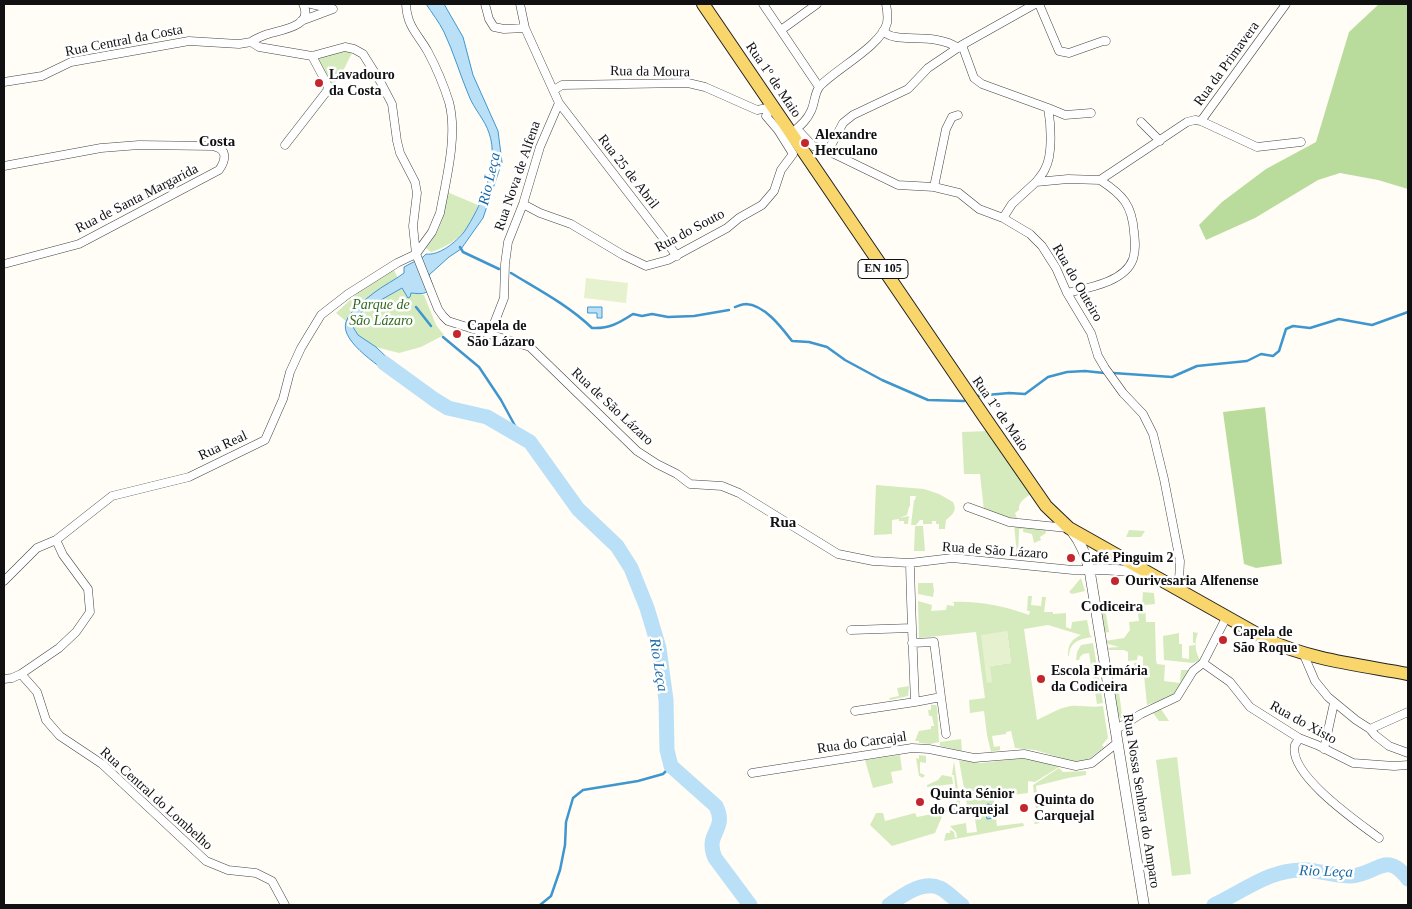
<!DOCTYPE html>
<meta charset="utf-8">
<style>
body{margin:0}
#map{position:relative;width:1412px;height:909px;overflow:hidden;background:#fffdf5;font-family:Georgia,serif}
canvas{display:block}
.frame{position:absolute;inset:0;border:5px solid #111;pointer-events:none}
</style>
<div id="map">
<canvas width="1412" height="909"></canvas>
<div class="frame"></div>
</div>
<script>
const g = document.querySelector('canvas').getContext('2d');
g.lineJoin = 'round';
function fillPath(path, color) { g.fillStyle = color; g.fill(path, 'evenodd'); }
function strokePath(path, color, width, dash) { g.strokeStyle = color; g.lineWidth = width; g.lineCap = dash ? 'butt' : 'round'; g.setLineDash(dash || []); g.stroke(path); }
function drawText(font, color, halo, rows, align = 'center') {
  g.font = font + ' Georgia,serif'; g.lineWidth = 5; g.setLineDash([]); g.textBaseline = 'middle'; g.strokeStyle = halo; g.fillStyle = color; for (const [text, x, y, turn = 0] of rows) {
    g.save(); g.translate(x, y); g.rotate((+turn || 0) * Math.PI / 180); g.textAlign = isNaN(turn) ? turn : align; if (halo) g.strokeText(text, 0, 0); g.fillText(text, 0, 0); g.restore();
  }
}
const green = new Path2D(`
 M343,51H353L341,75L332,86L319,63L318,57Z
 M447,192L478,205C470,230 456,244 431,252L426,248C442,229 444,217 447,192Z
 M394,270C403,289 404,291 424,295L436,325L444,335L421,347L399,353L376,347L369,343L358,335L353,327L336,313L362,289Z
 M987,431L1031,494C1025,498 1018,502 1019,510L1015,513L1018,521L984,511L980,474H964L962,432Z
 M876,485L924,489L939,494L953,502C958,511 951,516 946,520L945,529H939V524H936V521H932V524H923V520H920L916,525H911L914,500H915L916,496H910V506L909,507L907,515L899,518L909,516L908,524H904V521H899V519L892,520V534L874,535Z
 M1014,524L1045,527L1046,533L1040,537L1041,540L1034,543L1032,534L1023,532V529H1019L1018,559H1016V545Z
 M915,526H923L925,551H914Z
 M1129,530L1145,531L1141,537H1126Z
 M1081,578L1085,591L1072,594L1069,592Z
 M918,583H933L934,591L933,597L918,594Z
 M1143,592L1154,593L1155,604L1145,605L1146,622H1155L1156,660L1157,664L1165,665L1164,681L1180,683L1181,670H1190L1179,691L1171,697L1147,705L1144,675L1135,676L1134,663H1139L1140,673H1143V657L1138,655L1137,660L1128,661V652L1124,650H1107L1106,648L1119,647L1105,643V641L1124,638L1130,630L1129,622L1139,621L1137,608L1142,607Z
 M1028,596H1032L1031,605L1041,606L1042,597H1046L1044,612H1053V614L1066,613V627L1071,629L1072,622L1087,620L1090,635L1092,637C1080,639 1070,641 1069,656H1068C1068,644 1071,640 1081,635L1048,625L1024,629L1037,720C1048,715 1058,708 1071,706C1081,705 1092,708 1103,706L1108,738L1102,745L1104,747L1085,762L1077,763L1035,750L1015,748L1011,731L1006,732V734L992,736L994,747L1000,746V750L991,752L987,735L984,711L970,713L969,700L985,698L976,632L919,638L918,601L932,605L931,611L946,610L947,605L954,606V603L952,602C980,601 1003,606 1029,615L1030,611H1027ZM1007,631L1011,663L990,666Z
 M1105,608L1109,632L1104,633L1100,609Z
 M1193,632L1198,633C1194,642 1195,651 1200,660L1193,663L1164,660L1163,636L1179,633V644H1182V658L1189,659V646L1195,645V643H1193Z
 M1093,643L1103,703L1097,704L1089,653L1083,654L1080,657L1079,660H1076L1077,652L1081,645Z
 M1118,684L1122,715L1130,714L1126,717L1120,718L1118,714L1112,685Z
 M909,686L908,696L890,700L889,698L899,696L897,688Z
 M931,705H936L937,707L939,742L930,744L919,743V741H915L919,731L931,729V726H934L932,716H929L928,710H931Z
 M1161,709L1169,721H1159L1153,713Z
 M961,739L962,751L940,746V742Z
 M900,755L902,770L891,772L893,783L873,788L865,760Z
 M919,755L926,756V763L920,762V773L925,775L923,778L919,776L916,758L919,759Z
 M1029,757L1059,767L1035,782L1028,781V793L994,797V804H987L985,807L987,819L996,818L997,826L1023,823L1024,826L1034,824L1037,818L1033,785L1059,768L1063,772L1086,771V775L1068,778L1036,786L1040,823L944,841L946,833H950V830L954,832L955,838L957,837L956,832L950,826L966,823L967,833L977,832L974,813L964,814L967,805L959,760L982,763Z
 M1177,757L1191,874L1172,876L1156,760Z
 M954,761L961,810L944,812L935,833L892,846L871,826L870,825L876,813H883L885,821L915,813L917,817L932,814V809L957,805L954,775H952Z
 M942,775L952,777L953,784L927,787V785L938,780Z`);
const forest = new Path2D(`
 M1379,4H1408V189L1378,180L1340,173L1318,180L1255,218L1206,240L1199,225L1222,202L1266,169L1316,142L1349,32Z
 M1265,407L1282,564L1256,568L1244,564L1223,412Z`);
const pitch = new Path2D(`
 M586,278L628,283L626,303L584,298Z
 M1007,631L1011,663L990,666L992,682L987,683L981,635Z`);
const water = new Path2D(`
 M426,4H444L463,37L473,75L498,131L502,162L483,218L461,249L449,257L429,275L433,286C426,295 422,294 411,293L410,297L408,298L402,288L365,309L354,319L353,327L358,335L376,347L401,371L398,380C384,369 339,342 346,322C350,310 365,300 375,292C384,285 395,280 404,273V267L423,257L426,254C439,256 456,242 464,232C481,207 500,163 489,133C485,120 474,109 469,96C460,75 454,53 444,32C439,22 432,13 426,4Z
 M588,307H602V318H597V313H588Z
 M988,804L992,805L993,818L987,819L985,807Z`);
const stream = new Path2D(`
 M460,247L463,252L499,269
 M511,273C539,290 568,305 592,328C609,329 619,323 633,314L642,316L652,314L668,317L694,316L729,310
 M416,307L431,326
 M735,307C738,306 743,304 746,304C765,305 782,328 792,341L809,342L827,347L845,360L882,380L928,400L964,401
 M443,337L479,367L501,400L520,435
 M1113,373L1172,377L1197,366L1247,361L1261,354L1273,356L1279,351L1286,329L1293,326L1310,328L1339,319L1372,325L1408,312
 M976,396L1009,393L1025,394L1048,377L1067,372L1085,371L1104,373
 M540,905L551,896L560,870L565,845L566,822L573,798L583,790L638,781L663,774L671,766`);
const river = new Path2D(`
 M384,363L435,400L448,408L487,417L530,442L578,509L617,546L631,568L647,608L659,648L666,700L667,750L671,766L716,806C728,831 704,832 715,858L750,905
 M889,905C902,896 922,880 940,888C948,892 955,900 962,905
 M1214,905C1244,891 1271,868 1306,870C1321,871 1336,876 1351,876C1378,874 1386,850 1408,879`);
const minor = new Path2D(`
 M485,4L489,19L494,27L504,29L525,28
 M763,4L819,87
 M1039,4L1059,51L1069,53L1103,41H1106
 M301,21L333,9L311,4
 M781,30L817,4
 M883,31C896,45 934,31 958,48
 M251,42C255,39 260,37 265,35C279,30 315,27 303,4
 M962,45L974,78L982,84L1048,108C1051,124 1053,155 1045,169C1043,174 1039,178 1036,182
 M4,82L42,76L71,62L189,41L239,44L251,42L259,47L312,56L345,47L354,49L363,54L380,81L392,104L397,141L400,153L415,182L417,193L413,226L416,254L438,309L443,316L448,321L530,347L637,451L657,464L677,474L690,484L722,486L739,493L838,554L873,561L910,563L952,558L1073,570H1089
 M554,90L562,85L688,83L705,87L757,110L773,107
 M559,103L677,256
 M1048,108L1065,115L1091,113
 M1201,121L1286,4
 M1141,122L1160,141
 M797,129L813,146L828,151L898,185L934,187L959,193L979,209L1003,218L1030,234L1042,246L1056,268L1067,293L1091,333L1098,356L1105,368L1123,393L1143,414L1153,434L1164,479L1180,561L1179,581L1177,588
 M794,131C801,125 807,120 811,111C815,103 814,93 820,86C836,69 882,45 887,23C888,17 887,9 886,4
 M285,145L327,91L328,86L312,56
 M828,151L843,123L853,115L908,89L928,68L962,45L1035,4
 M4,166L101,148L139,145L213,146C228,149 226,160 219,170L79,244L4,264
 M934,187L946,129L952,117L958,115
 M523,204L540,213L571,224L623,255L646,266L668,260L727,228L739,218L762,205L774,191L781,170L793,154L778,130L766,116L773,107
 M1003,218L1012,204L1036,182L1068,179L1100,180L1187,122L1195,120L1201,121L1257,147L1301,142
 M1067,293C1088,288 1125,282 1133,259C1136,250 1135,241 1134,232C1132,205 1123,195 1100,180
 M490,334L504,298L505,264L508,242L523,204L540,147L559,103L525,28L520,4
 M968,507L1009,522L1067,528
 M910,563C911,609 913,655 915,702L941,697L934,642L912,643
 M4,581L37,548L56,540L112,496L189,477L265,440L283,399L290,372L301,348L321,315L348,294L397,263L416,254L432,232L440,213C446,180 458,135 449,102C444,86 436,67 428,52C418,34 407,27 406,4
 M851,630L912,628
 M1303,653L1315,681L1328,697L1356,720L1370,729L1375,735L1389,746L1408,753
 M1203,663L1230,682L1250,707L1299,738L1317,745L1353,763L1394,766L1408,765
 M21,674L37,692L46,720L60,736L102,764L206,861L228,870L256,873L272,881L285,905
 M4,679L12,678L21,674L59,648L76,632L90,612L88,589L63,555L56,540
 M941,697L946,734
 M855,711L915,702
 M1370,729L1408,712
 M1115,730L1141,714L1177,697L1193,671L1203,663L1227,616
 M1299,738C1298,741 1296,743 1295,745C1287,774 1359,823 1379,838
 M1324,749L1334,703
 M752,773L912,748L929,749L974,758L1024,754L1076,766L1092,763L1117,743`);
const tertiary = new Path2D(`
 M1071,530C1082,544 1086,556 1090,573L1144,905
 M1089,570L1102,569L1145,572`);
const primary = new Path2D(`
 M703,4L983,415L1046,506L1069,528L1266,639C1310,660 1361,665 1408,674`);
const markers = [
 [319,83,5,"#c4262e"],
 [805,143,5,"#c4262e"],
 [457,334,5,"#c4262e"],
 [1071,558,5,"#c4262e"],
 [1115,581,5,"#c4262e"],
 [1223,640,5,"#c4262e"],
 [1041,679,5,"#c4262e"],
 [920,802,5,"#c4262e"],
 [1024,808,5,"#c4262e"]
];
const shields = [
 [883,269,50]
];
const shieldNames = [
 ["EN 105",883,269]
];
const streetNames = [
 ["Rua Central da Costa",124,41,-11],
 ["Rua da Primavera",1227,64,-54],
 ["Rua da Moura",650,72,1],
 ["Rua 1º de Maio",773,80,56],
 ["Rua 25 de Abril",628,172,52],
 ["Rua Nova de Alfena",518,176,-71],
 ["Rua de Santa Margarida",137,199,-27],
 ["Rua do Souto",690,231,-28],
 ["Rua do Outeiro",1077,283,60],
 ["Rua de São Lázaro",612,407,43],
 ["Rua 1º de Maio",1000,414,55],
 ["Rua Real",223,446,-25],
 ["Rua de São Lázaro",995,551,4],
 ["Rua do Xisto",1303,723,29],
 ["Rua do Carcajal",862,743,-8],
 ["Rua Central do Lombelho",156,799,42],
 ["Rua Nossa Senhora do Amparo",1141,801,81]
];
const poiNames = [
 ["Lavadouro",329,75],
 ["da Costa",329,91],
 ["Alexandre",815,135],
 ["Herculano",815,151],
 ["Capela de",467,326],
 ["São Lázaro",467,342],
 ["Café Pinguim 2",1081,558],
 ["Ourivesaria Alfenense",1125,581],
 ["Capela de",1233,632],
 ["São Roque",1233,648],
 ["Escola Primária",1051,671],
 ["da Codiceira",1051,687],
 ["Quinta Sénior",930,794],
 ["do Carquejal",930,810],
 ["Quinta do",1034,800],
 ["Carquejal",1034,816]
];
const parkNames = [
 ["Parque de",381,305],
 ["São Lázaro",381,321]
];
const neighbourhoodNames = [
 ["Costa",217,142],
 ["Rua",783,523],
 ["Codiceira",1112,607]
];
const waterNames = [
 ["Rio Leça",490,179,-77],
 ["Rio Leça",658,665,81],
 ["Rio Leça",1326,872,2]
];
fillPath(green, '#d5ebbd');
fillPath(forest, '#b9dc9c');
fillPath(pitch, '#e6f2cf');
fillPath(water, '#b9e0f7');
strokePath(water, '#3f96cf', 1);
strokePath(stream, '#3f96cf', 2.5);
strokePath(river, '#b9e0f7', 15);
strokePath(minor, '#444', 9);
strokePath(tertiary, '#444', 11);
strokePath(primary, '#222', 14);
strokePath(minor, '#fff', 8);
strokePath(tertiary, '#fff', 10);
strokePath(primary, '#f9d66b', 12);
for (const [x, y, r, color] of markers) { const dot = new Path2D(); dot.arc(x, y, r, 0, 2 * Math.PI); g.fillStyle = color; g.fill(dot); strokePath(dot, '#fff', 2); }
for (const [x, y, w] of shields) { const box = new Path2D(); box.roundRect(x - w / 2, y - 9.5, w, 19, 4); g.fillStyle = '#fff'; g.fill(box); strokePath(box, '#111', 1); }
drawText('bold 12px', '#111', null, shieldNames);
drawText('14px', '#111', '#fff', streetNames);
drawText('bold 14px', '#111', '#fff', poiNames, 'left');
drawText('italic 14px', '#2f6b1f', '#fff', parkNames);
drawText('bold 15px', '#111', '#fff', neighbourhoodNames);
drawText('italic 15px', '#1768a6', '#fff', waterNames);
</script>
